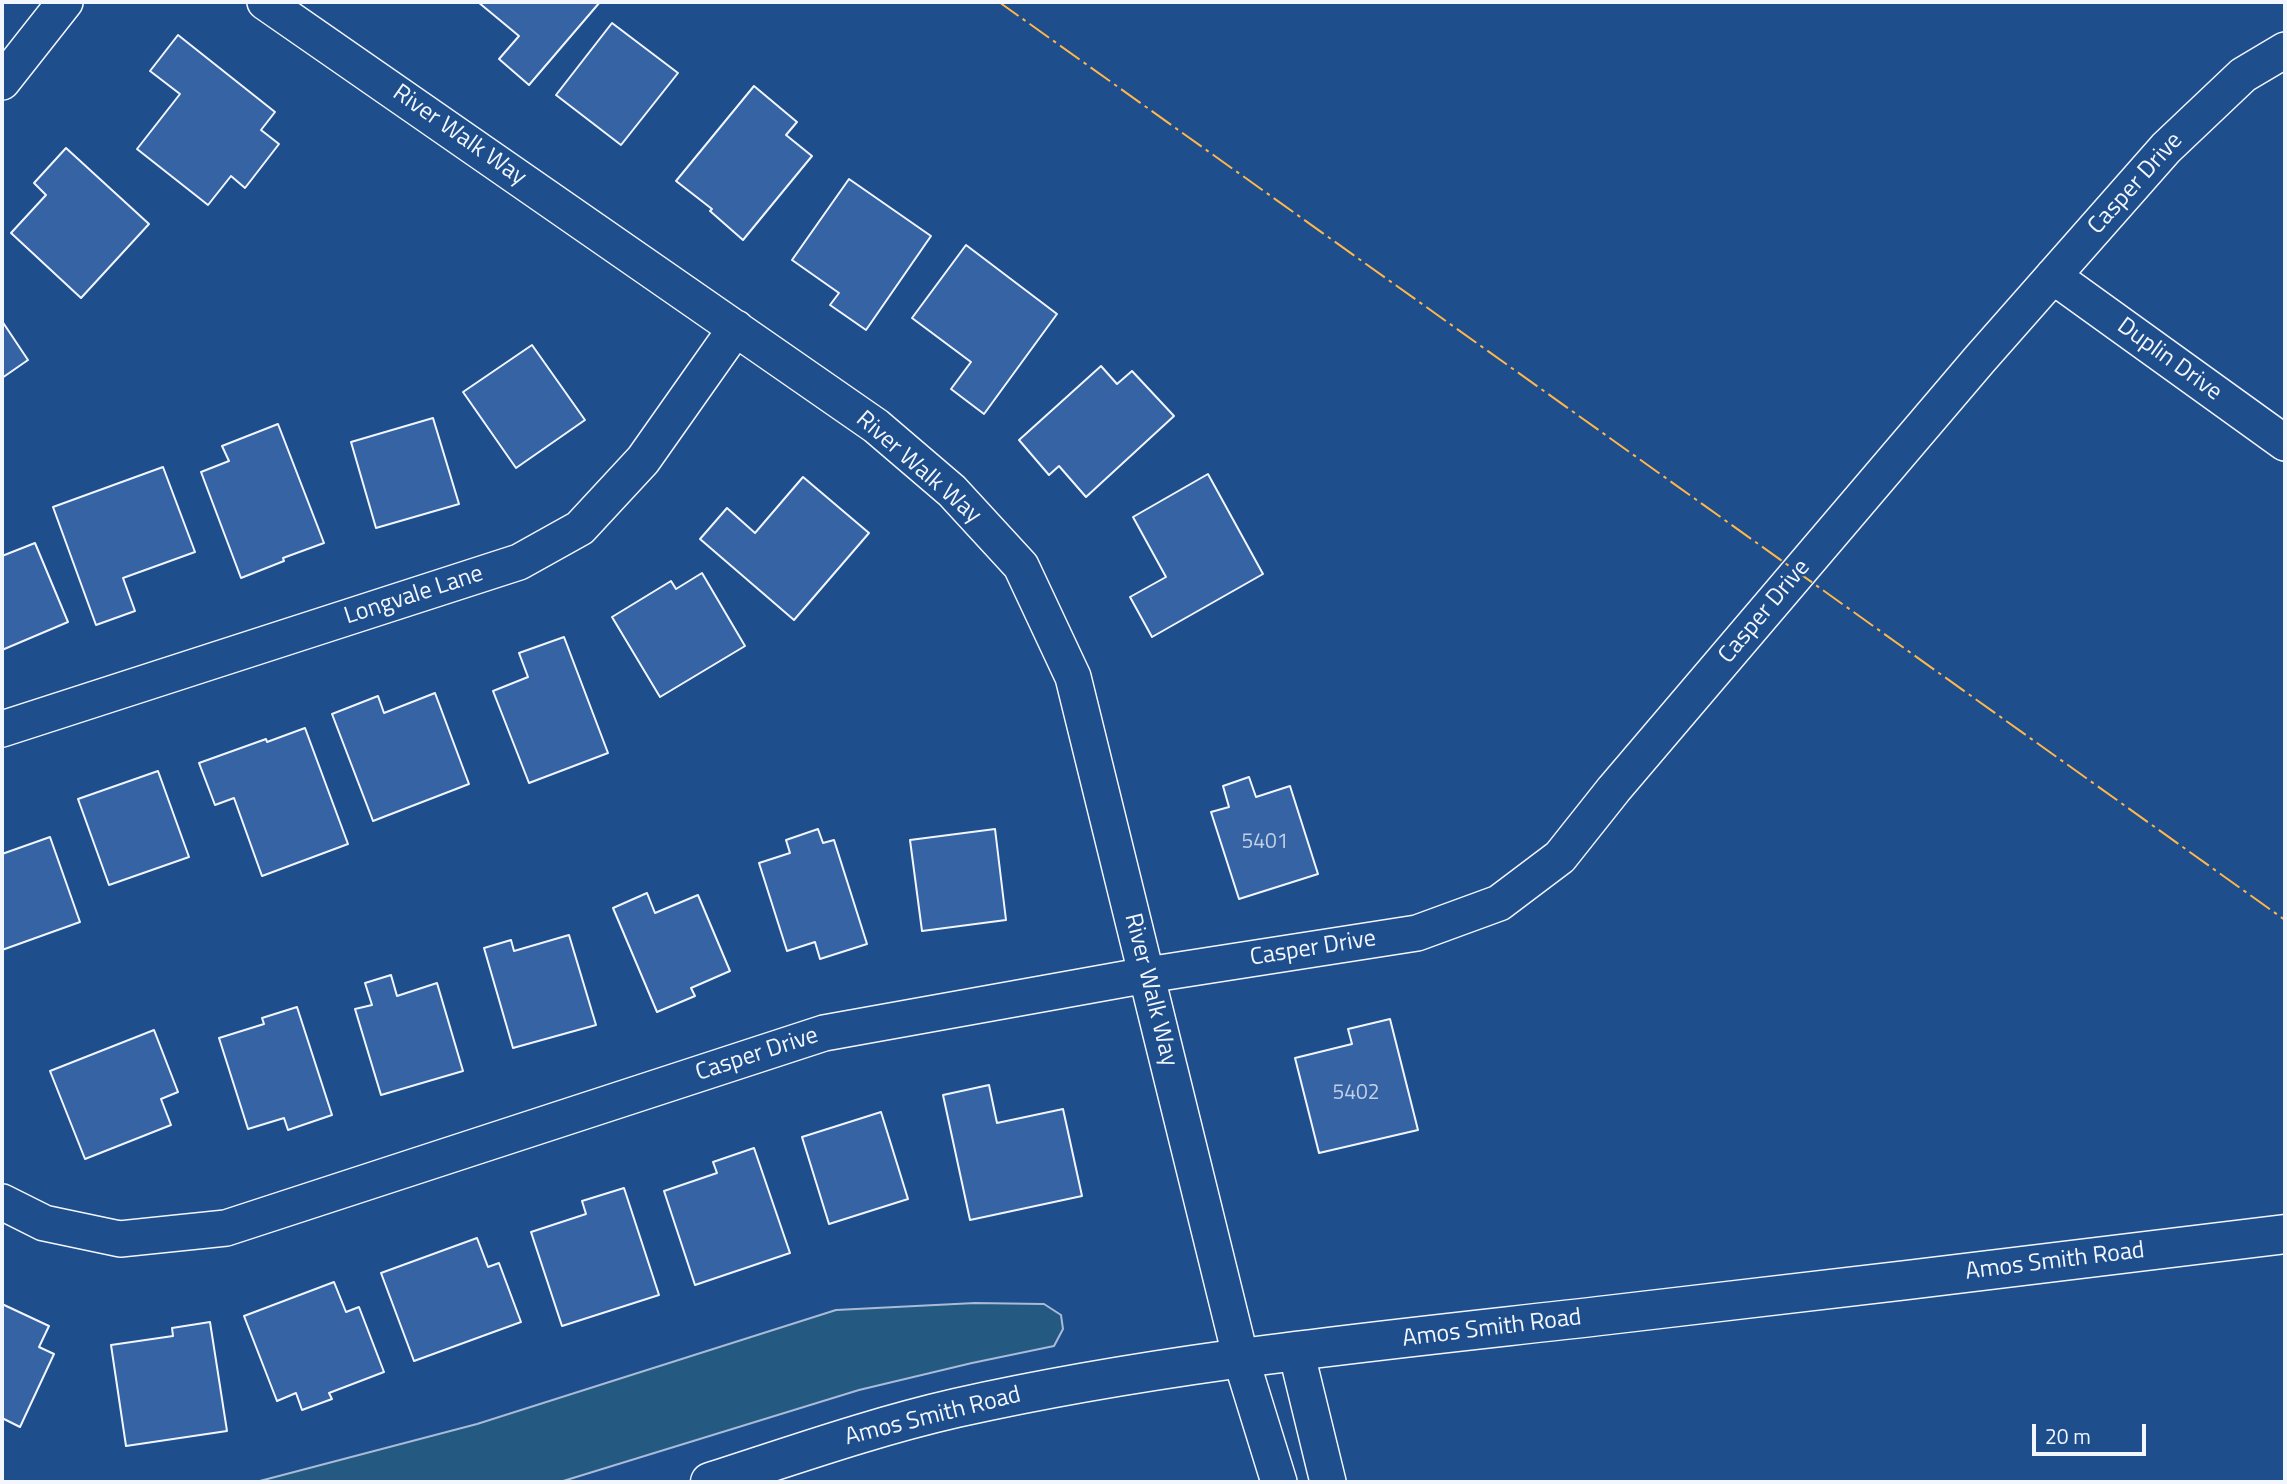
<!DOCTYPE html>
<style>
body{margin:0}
#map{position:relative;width:2287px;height:1484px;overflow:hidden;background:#1f4e8c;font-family:"Titillium Web",sans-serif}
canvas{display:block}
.frame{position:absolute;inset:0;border:4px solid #f2f6ff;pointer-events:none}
.scale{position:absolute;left:2032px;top:1424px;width:114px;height:32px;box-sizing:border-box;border:4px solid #f2f6ff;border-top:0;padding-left:9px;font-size:21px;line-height:24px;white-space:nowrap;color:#f2f6ff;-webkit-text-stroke:5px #1f4e8c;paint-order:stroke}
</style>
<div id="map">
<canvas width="2287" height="1484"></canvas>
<div class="frame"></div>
<div class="scale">20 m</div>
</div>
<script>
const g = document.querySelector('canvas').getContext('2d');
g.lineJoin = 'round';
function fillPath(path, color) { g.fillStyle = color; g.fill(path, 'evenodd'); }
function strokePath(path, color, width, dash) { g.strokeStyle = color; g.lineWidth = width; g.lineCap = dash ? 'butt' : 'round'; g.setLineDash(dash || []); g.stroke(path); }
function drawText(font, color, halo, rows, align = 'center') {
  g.font = font + ' "Titillium Web",sans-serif'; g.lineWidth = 5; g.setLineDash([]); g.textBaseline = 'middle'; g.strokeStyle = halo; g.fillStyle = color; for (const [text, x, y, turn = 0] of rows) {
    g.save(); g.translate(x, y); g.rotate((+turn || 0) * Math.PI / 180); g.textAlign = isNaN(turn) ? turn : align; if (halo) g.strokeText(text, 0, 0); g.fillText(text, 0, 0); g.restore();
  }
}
const green = new Path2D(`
 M975,1303L1044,1304L1061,1315L1063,1329L1054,1346L972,1363L859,1390L560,1482H256L477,1424L836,1310Z`);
const building = new Path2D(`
 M478,2H600L529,85L499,59L519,36Z
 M612,23L678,73L621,145L556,95Z
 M178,35L275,112L261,130L279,144L245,188L231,176L208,205L137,149L180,94L150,71Z
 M754,86L797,122L786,135L812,156L743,240L710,211L712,209L676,181Z
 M66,148L149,224L81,298L11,233L46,195L34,183Z
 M849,179L931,236L866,330L830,305L839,293L792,260Z
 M966,245L1057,314L984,414L951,389L971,362L912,318Z
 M2,321L28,360L2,378Z
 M532,345L585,420L516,468L463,392Z
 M1101,366L1117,384L1132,371L1174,416L1086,497L1059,466L1049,475L1019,440Z
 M433,418L459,504L376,528L351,442Z
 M278,424L324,543L283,558L284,561L241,578L201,472L229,461L222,446Z
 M163,467L195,552L123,578L135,611L96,625L53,507Z
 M1208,474L1263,574L1152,637L1130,597L1166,577L1133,517Z
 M803,477L869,533L794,620L700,539L727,508L755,533Z
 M35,543L68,622L2,650V556Z
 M702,573L745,646L660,697L612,617L671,581L676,589Z
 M564,637L608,753L529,783L493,691L528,677L519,653Z
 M435,693L469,784L373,821L332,714L378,696L384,713Z
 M305,728L348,844L262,876L234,798L215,805L199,763L266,739L267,742Z
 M158,771L189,857L109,885L78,799Z
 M1249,777L1256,797L1290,786L1318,874L1239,899L1211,812L1229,807L1223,786Z
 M818,829L823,843L834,840L867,944L820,959L815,942L787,951L759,863L790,853L786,840Z
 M995,829L1006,920L922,931L910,840Z
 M50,837L80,922L2,950V854Z
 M647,893L655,913L698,895L730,971L691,988L695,996L657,1012L613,908Z
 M569,935L596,1025L513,1048L484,948L511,940L514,951Z
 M391,975L397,996L437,983L463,1071L381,1095L355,1009L372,1005L365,983Z
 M297,1007L332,1115L288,1130L284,1118L248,1129L219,1038L264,1024L262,1018Z
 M1390,1019L1418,1130L1319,1153L1295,1058L1352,1044L1348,1029Z
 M154,1030L178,1092L161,1099L171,1125L85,1159L50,1071Z
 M989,1085L997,1123L1063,1109L1082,1196L970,1220L943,1095Z
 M881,1112L908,1199L829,1224L802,1137Z
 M754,1148L790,1253L695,1285L664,1191L717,1173L713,1162Z
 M624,1188L659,1295L562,1326L531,1232L586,1214L582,1201Z
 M477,1238L488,1267L499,1263L521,1322L414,1361L381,1273Z
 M334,1282L346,1312L359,1307L384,1372L329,1393L332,1399L302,1410L296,1393L277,1401L244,1316Z
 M2,1304L49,1326L39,1347L54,1354L20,1427L2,1418Z
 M210,1322L227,1431L126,1446L111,1345L173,1336L172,1328Z`);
const minor = new Path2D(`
 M265,2L876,426L952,491L1021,566L1073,677L1241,1359L1279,1482
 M2,82L65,2
 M2053,276L2285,443
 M2,729L519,562L580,528L643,460L736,328
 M2,1202L44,1223L120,1239L226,1228L824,1033L1147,975L1417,933L1499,903L1560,857L1614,789L1980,359L2166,148L2243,75L2285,50
 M1296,1351L1328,1482`);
const tertiary = new Path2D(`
 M710,1482C791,1456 873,1427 956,1408C1170,1360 1390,1340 1608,1315C1834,1289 2059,1262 2285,1234`);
const power = new Path2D(`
 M999,2L2285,920`);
const numberNames = [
 ["5401",1265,843],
 ["5402",1356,1094]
];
const streetNames = [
 ["River Walk Way",459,136,35],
 ["Casper Drive",2136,184,-48],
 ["Duplin Drive",2169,360,36],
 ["River Walk Way",918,468,41],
 ["Longvale Lane",414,596,-18],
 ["Casper Drive",1765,612,-50],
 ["Casper Drive",1313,949,-9],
 ["River Walk Way",1150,990,76],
 ["Casper Drive",757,1055,-18],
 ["Amos Smith Road",2055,1262,-7],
 ["Amos Smith Road",1492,1329,-7],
 ["Amos Smith Road",933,1417,-14]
];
fillPath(green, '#245a82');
strokePath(green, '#a8bbd7', 2);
fillPath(building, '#3563a3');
strokePath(building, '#f2f6ff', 2);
strokePath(minor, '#f2f6ff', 38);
strokePath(tertiary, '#f2f6ff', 41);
strokePath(minor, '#1f4e8c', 35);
strokePath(tertiary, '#1f4e8c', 38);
strokePath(power, '#ffb74d', 2, [24, 5, 3.5, 5]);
drawText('21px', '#c3d1e8', null, numberNames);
drawText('24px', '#f2f6ff', '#1f4e8c', streetNames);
</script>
